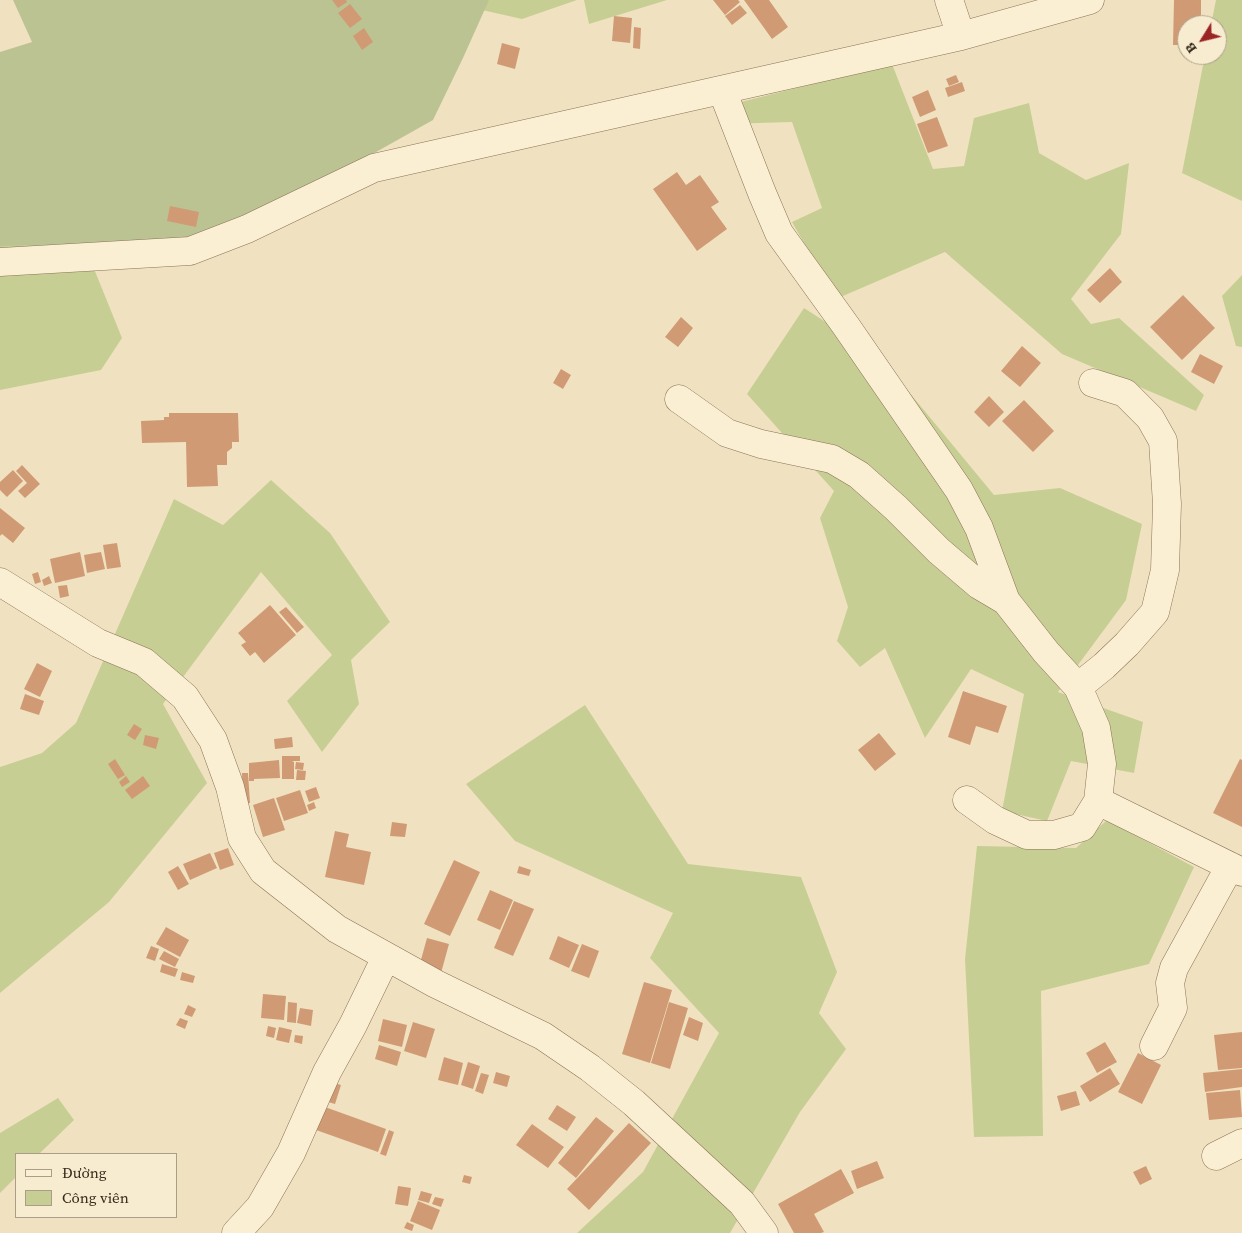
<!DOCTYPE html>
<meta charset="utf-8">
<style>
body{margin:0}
#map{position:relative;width:1242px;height:1233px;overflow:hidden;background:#f0e2c0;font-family:"Source Serif 4",serif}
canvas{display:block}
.legend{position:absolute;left:15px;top:1153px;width:162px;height:65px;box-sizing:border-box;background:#f7ecd0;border:1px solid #ab9e88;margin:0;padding:6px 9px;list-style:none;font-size:15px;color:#382a1c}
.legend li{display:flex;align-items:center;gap:10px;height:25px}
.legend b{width:25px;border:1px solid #ab9e88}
.north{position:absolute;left:1177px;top:15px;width:50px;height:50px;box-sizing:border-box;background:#f7ecd0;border:1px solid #ab9e88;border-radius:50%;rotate:234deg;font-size:14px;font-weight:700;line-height:20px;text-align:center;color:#382a1c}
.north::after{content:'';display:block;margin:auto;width:18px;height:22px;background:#9b2524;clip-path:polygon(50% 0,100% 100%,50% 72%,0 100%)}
</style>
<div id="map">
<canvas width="1242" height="1233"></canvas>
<ul class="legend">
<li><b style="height:6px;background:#faefd3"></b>Đường</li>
<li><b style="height:14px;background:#c7ce93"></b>Công viên</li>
</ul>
<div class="north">B</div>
</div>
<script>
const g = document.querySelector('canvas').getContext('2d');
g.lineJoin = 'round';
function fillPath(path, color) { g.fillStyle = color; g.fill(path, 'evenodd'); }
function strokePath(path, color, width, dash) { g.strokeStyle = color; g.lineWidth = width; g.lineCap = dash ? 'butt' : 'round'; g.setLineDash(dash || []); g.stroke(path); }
const green = new Path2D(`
 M483,0H577L522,19L482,10Z
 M584,0H667L589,24Z
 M1216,0H1242V201L1182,173L1205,55H1217V25H1211Z
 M0,53L46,150L122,338L101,370L0,390Z
 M892,64L933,169L964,166L974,118L1029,103L1039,153L1086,180L1129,163L1121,234L1071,299L1091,324L1119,318L1204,395L1196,411L1062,354L945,252L836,299L792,222L822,208L792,122L724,124L717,108Z
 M1242,275V347L1236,346L1222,296Z
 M804,308L880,357L994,495L1060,488L1142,524L1126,600L1058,692L1143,722L1134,773L1071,761L1047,821L1002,811L1024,694L971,669L925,738L885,648L860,667L837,641L848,607L820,518L834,491L747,394Z
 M271,480L330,533L390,622L351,660L359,704L322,752L287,701L332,655L261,572L163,704L207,783L109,902L0,993V767L42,753L76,723L174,499L223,525Z
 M585,705L688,864L801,877L837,972L819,1013L846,1049L800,1112L730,1233H577L643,1172L719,1033L650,958L673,913L515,841L466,784Z
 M1107,820L1194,867L1149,964L1041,991L1043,1136L974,1137L965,959L977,846L1076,848Z
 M58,1098L74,1120L39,1154H16V1177L0,1193V1133Z`);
const cemetery = new Path2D(`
 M13,0H489L463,58L433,120L227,236L147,242L0,246V52L32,42Z`);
const building = new Path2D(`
 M332,0H346L347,2L338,8Z
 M713,0H738L740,2L725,15Z
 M744,0H769L788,27L772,39Z
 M1174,0H1201V25H1187V45H1173Z
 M350,4L362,19L350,28L338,13Z
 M740,5L747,13L732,25L725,16Z
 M614,16L632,18L630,43L612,41Z
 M634,27L641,28L640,49L633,48Z
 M364,28L373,42L362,50L353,36Z
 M502,43L520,48L515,69L497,64Z
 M956,75L959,82L949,86L946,79Z
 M962,82L965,91L948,97L945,88Z
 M928,90L936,110L920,117L912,97Z
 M937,117L948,146L928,153L917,124Z
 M677,172L686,185L700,175L719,202L711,207L727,229L697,251L653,189Z
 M170,206L199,212L196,227L167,221Z
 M1110,268L1122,282L1100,303L1087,290Z
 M1183,295L1215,328L1182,360L1150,327Z
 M681,317L693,328L678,347L665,337Z
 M1022,346L1041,363L1020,387L1001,371Z
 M1200,354L1223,366L1214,384L1191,372Z
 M561,369L571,375L563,389L553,383Z
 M989,396L1004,412L989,427L974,412Z
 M1024,400L1054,431L1033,452L1002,421Z
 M169,413H238L239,442H232V448L227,452V465H217L218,486L187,487L186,442L142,443L141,421L164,420V417H169Z
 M22,465L40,484L25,498L18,491L27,483L16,471Z
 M13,470L23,481L7,497L0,490V482Z
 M0,508L25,528L13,543L2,534L0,536Z
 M117,543L121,567L107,569L103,545Z
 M80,552L85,576L55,583L50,559Z
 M101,552L105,569L87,573L84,555Z
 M38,572L41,582L35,584L32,574Z
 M49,576L52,583L44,586L42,580Z
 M67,585L69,596L60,598L58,586Z
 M270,605L296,635L264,663L255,652L250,656L241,645L246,642L238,633Z
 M286,607L304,627L297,633L279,612Z
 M37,663L52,671L40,697L24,689Z
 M963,691L1007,706L998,733L976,726L970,745L948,737Z
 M25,694L44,701L39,715L20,709Z
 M134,724L142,729L135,740L127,735Z
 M879,733L896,754L875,771L858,750Z
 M145,735L159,738L156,749L143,745Z
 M292,737L293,747L275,749L274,739Z
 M282,756H300V761H292L294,762V779H282Z
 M115,759L125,775L118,779L108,764Z
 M1240,759L1242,760V827L1213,813Z
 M279,760L280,778L254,779V781H249V763Z
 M296,762L304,763L303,770L295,769Z
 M297,770L306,771L305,780H296Z
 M242,773H248L250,803H243Z
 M126,776L130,782L122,787L119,782Z
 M143,776L150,786L132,799L125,790Z
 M316,787L320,798L309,802L305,791Z
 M300,790L308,813L284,821L276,798Z
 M274,798L285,830L263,837L253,805Z
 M314,802L316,808L309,811L307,805Z
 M392,822L407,824L405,837L390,836Z
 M335,831L349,834L346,847L371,852L364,885L325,877Z
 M228,848L234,865L220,870L214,853Z
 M210,853L217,868L190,880L183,864Z
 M454,860L480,872L450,936L424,924Z
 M178,866L189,884L178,890L168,872Z
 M519,866L531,870L529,876L517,873Z
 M490,890L513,900L500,930L477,920Z
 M514,901L534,909L513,956L494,948Z
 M166,927L189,940L180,957L156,944Z
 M558,936L579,945L569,968L549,959Z
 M427,938L449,944L441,973L419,967Z
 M582,944L599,951L589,978L571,971Z
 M151,946L159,949L155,961L146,958Z
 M164,951L179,959L175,967L159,959Z
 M162,964L178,969L175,977L160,972Z
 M182,972L195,976L193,983L180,980Z
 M644,982L672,990L650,1063L622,1054Z
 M263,994L286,996L284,1020L261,1018Z
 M288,1002L297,1003L296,1023L287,1022Z
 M669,1002L688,1008L670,1069L651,1063Z
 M188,1005L196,1009L192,1017L184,1014Z
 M300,1008L313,1010L311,1026L297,1023Z
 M689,1017L703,1023L698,1041L683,1035Z
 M180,1018L188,1021L185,1029L176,1025Z
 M383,1019L407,1025L402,1047L378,1041Z
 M413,1022L435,1029L426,1058L404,1051Z
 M268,1026L276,1028L274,1038L266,1036Z
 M279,1027L292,1030L289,1043L276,1040Z
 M1242,1032V1068L1218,1070L1214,1035Z
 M295,1035L303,1036L302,1044L294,1042Z
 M1105,1042L1117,1062L1097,1073L1086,1053Z
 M379,1045L401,1052L397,1066L375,1059Z
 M1138,1053L1161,1065L1142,1104L1118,1092Z
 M444,1057L463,1063L458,1085L438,1080Z
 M468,1062L480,1066L473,1089L461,1085Z
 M1110,1068L1120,1084L1090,1102L1080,1086Z
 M1242,1069V1087L1205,1092L1203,1073Z
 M496,1072L510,1076L507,1087L493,1083Z
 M481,1073L489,1075L483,1094L475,1091Z
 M331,1082L341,1085L335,1104L325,1101Z
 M1240,1090L1242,1117L1209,1120L1206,1093Z
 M1076,1091L1080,1105L1061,1111L1057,1096Z
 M557,1105L576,1117L567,1131L548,1119Z
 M325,1107L386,1129L378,1152L316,1130Z
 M596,1117L614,1131L576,1178L558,1163Z
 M629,1123L651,1143L589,1210L567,1189Z
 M532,1124L564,1147L548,1168L516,1145Z
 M389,1130L394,1132L386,1156L380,1154Z
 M877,1161L884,1178L857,1189L851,1171Z
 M1146,1166L1152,1179L1140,1185L1133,1172Z
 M841,1169L854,1193L814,1214L824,1232L821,1233H794L778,1204Z
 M464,1175L472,1177L470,1184L462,1182Z
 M398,1186L411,1188L408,1206L395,1204Z
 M421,1191L432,1194L429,1203L418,1200Z
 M435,1197L444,1199L441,1207L432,1204Z
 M418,1201L440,1210L432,1230L410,1221Z
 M407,1222L414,1225L412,1231L404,1228Z`);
const minor = new Path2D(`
 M949,0L961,36
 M722,90L762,193L779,233L846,326L959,490L979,528L1006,601L1046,652L1078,687L1096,728L1102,764L1098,801L1082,827L1054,835H1027L995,820L967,800
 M0,262L190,251L247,229L374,168L961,36L1090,0
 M679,399L727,433L761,444L832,459L859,475L896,508L939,551L979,585L1006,601
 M0,582L98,643L144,662L185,697L213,740L230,787L242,838L263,871L337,929L436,984L543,1036L590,1068L634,1103L742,1203L764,1233
 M1078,687L1104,666L1127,644L1155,612L1165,570L1167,504L1163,441L1150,418L1125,393L1093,383
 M1098,801L1242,872
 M1154,1046L1173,1008L1170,983L1174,968L1230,866
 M1216,1156L1242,1143
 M236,1233L260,1207L291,1153L327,1072L353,1025L386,957`);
fillPath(green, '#c7ce93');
fillPath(cemetery, '#bcc393');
fillPath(building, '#d09b74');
strokePath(minor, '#8a7357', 29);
strokePath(minor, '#faefd3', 28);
</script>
